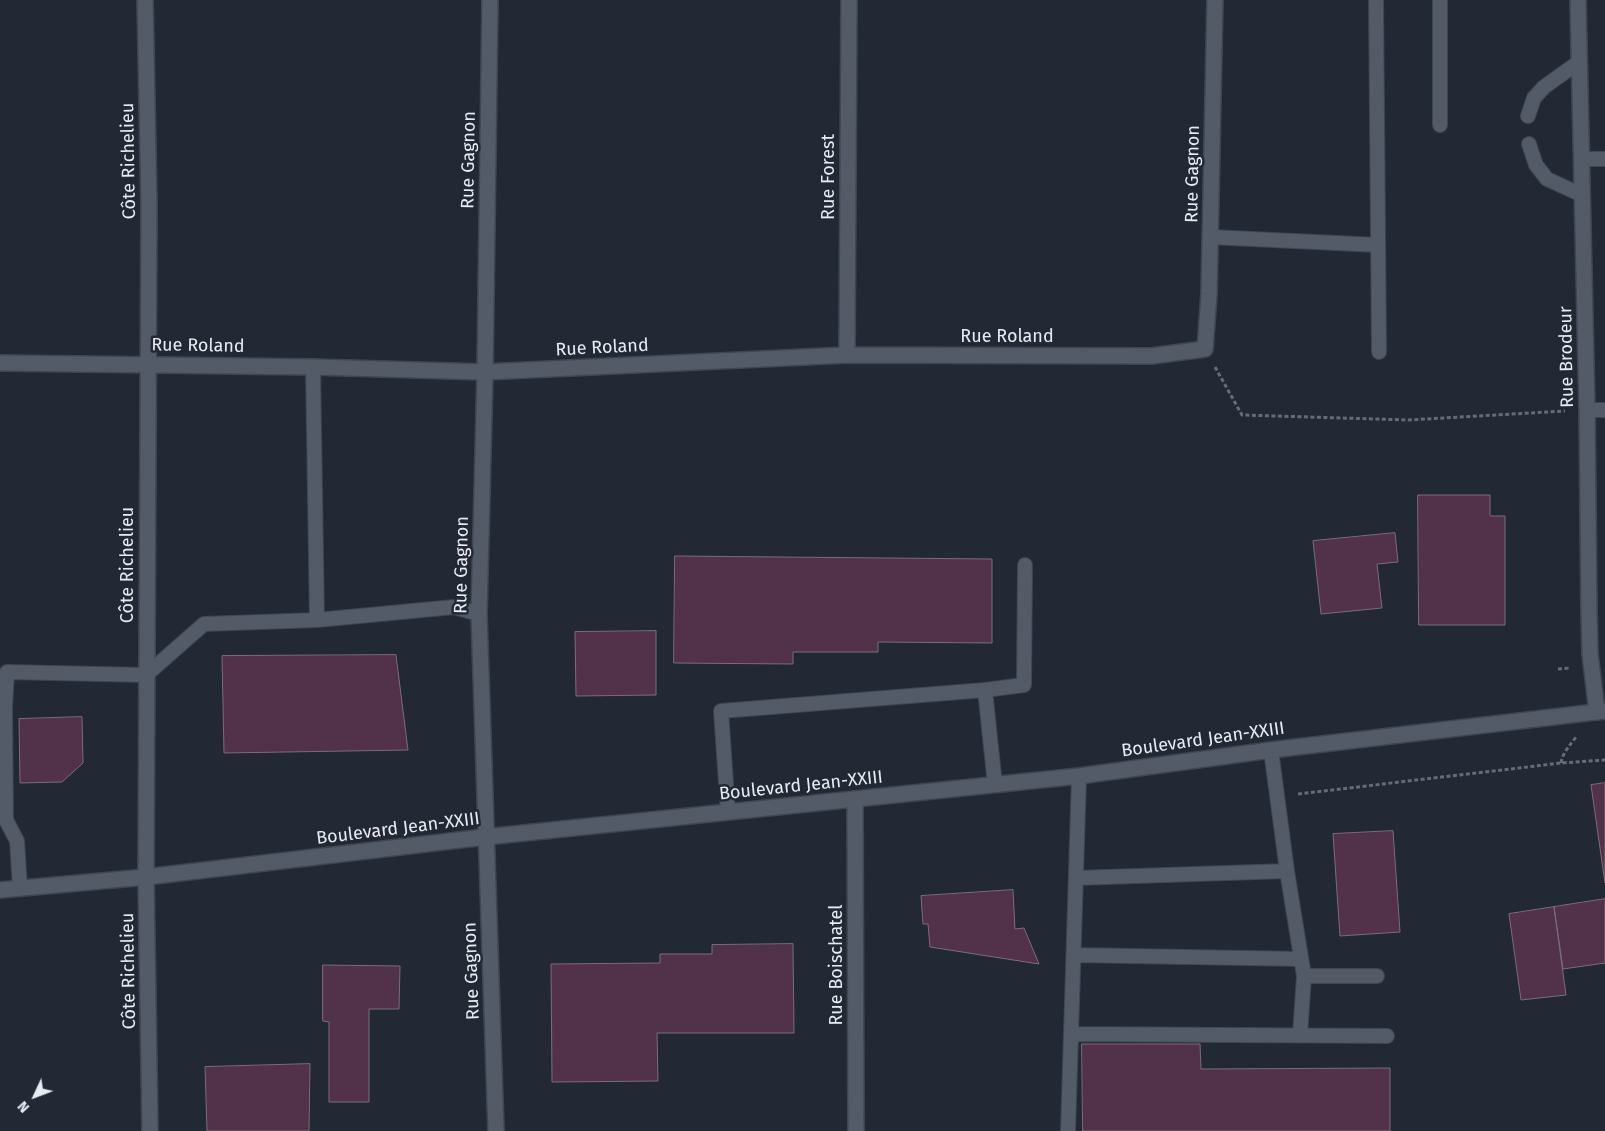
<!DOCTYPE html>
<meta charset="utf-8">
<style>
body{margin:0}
#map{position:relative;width:1605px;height:1131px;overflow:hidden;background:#222834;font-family:"Fira Sans",sans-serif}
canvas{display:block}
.north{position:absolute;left:10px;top:1071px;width:50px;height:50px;-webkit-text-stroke:4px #222834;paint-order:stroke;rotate:227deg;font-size:14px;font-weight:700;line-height:20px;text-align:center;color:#e7ecf4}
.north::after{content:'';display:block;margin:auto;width:18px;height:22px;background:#e7ecf4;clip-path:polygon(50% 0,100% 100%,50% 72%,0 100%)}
</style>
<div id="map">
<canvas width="1605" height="1131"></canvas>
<div class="north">N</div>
</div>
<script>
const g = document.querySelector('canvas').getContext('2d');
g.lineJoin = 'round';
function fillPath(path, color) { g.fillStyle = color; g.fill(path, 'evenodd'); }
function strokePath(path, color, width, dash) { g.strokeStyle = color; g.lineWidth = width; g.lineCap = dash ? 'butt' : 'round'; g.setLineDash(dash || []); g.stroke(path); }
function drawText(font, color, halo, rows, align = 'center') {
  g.font = font + ' "Fira Sans",sans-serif'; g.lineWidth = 5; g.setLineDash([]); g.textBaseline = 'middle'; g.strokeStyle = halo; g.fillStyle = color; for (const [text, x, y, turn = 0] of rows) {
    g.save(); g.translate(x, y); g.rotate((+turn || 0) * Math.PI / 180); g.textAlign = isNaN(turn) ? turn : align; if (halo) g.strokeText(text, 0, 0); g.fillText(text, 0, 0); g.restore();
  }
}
const building = new Path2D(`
 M1418,495H1490V516H1505V625H1419Z
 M1395,533L1398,562L1377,564L1382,608L1321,614L1313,541Z
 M675,556L992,559V643L878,642V652H793V664L674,663Z
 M656,631V695L576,696L575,632Z
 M396,655L408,750L224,753L222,656Z
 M82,717L83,763L62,782L20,783L19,719Z
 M1605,783V883L1591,785Z
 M1393,831L1400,932L1340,936L1333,834Z
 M1013,890L1015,929L1024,928L1039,964L930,947L928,924H923L921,896Z
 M1605,899V963L1563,969L1554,907Z
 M1554,907L1566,995L1521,1000L1509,914Z
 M793,944L794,1033H657L658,1081L552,1082L551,964L660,963V954H712V945Z
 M323,965L400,966L399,1009H369V1102H329V1022L323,1021Z
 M1082,1044H1200L1201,1069L1390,1068V1131H1083Z
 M310,1064L309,1131H207L205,1067Z`);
const path = new Path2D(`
 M1215,367L1242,415L1409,420L1565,411
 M1558,669L1570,668
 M1561,763C1563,752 1570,745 1577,736
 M1298,794L1561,763L1605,760`);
const lane = new Path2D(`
 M1376,0L1379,352
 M1440,0V125
 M1528,116L1534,98L1544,87L1579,62
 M1529,144L1536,165L1547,179L1582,195
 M1581,159H1605
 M1210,237L1378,245
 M313,367L317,620
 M1587,410H1605
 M985,690L1024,685L1025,565
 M1271,750L1287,871L1304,976L1300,1035
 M728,812L721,711L985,690L995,785
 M1076,878L1287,871
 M20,888L17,841L6,820L5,708L7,672L146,675L204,624L317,620L454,607L479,614
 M1074,955L1301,959
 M1304,976H1377
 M1071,1034L1387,1036
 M1068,1131L1079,776`);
const street = new Path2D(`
 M490,0L485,372L479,614L496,1131
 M1578,0L1587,410L1589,612L1590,654L1597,712
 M847,355L849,0
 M0,363L313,367L485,372L847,355L1151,356L1205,349L1209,294L1215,0
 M855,799L856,1131`);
const secondary = new Path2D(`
 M145,0L149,205L146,877L150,1131
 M0,890L146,877L485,837L1079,776L1271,750L1605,711`);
const streetNames = [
 ["Rue Gagnon",469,160,-89],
 ["Côte Richelieu",129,161,-91],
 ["Rue Gagnon",1193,174,-89],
 ["Rue Forest",829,177,-90],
 ["Rue Roland",1007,337],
 ["Rue Roland",198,346,1],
 ["Rue Roland",602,348,-3],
 ["Rue Brodeur",1567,357,-91],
 ["Côte Richelieu",128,565,-90],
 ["Rue Gagnon",462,565,-89],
 ["Boulevard Jean-XXIII",1203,740,-8],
 ["Boulevard Jean-XXIII",801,786,-6],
 ["Boulevard Jean-XXIII",398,829,-7],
 ["Rue Boischatel",837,965,-90],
 ["Côte Richelieu",129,971,-91],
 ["Rue Gagnon",472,971,-92]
];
fillPath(building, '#52324a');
strokePath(building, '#7c6d77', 1);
strokePath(lane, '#404650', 16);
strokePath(street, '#404650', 18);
strokePath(secondary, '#404650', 18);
strokePath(path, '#666c76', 3, [4, 2.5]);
strokePath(lane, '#535a68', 14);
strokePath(street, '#535a68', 15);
strokePath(secondary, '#535a68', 15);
drawText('18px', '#e7ecf4', '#222834', streetNames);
</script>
